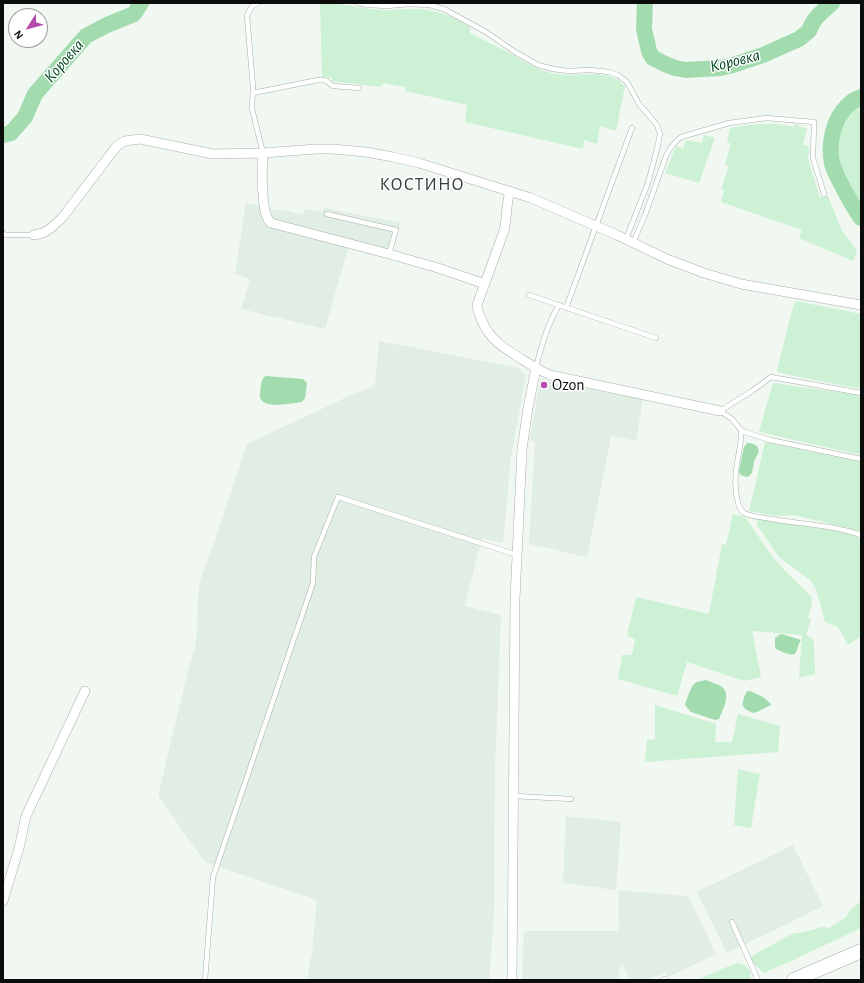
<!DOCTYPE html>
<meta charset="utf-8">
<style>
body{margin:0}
#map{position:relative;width:864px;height:983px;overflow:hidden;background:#f0f8f1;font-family:"Alegreya Sans",sans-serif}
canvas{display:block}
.frame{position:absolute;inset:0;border:4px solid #0a0d0b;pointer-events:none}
.north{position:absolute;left:8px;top:8px;width:40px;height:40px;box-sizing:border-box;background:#fff;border:1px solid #9d9e9d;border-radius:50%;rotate:234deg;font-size:11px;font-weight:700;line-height:16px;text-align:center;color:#0a0d0b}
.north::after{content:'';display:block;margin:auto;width:14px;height:18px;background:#b34aad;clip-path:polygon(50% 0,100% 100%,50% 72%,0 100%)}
</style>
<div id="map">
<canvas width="864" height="983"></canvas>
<div class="frame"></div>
<div class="north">N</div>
</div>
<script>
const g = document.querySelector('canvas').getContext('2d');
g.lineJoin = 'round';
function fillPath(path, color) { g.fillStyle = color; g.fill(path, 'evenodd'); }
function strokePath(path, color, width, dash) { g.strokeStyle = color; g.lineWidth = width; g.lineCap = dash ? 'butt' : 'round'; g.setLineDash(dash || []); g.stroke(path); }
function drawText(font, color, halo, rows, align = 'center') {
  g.font = font + ' "Alegreya Sans",sans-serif'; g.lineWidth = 3; g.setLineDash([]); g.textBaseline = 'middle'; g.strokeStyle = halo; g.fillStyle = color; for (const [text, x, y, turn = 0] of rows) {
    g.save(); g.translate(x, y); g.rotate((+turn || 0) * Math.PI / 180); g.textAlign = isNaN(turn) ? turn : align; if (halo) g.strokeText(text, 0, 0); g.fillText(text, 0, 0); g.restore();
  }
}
const built = new Path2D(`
 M246,203L271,207V210H284L303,215L305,209L322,212L324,208L401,223L391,257L349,246L325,329L241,309L250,279L235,274Z
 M379,341L519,368L526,376L511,456L503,543L482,538L465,606L501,615L495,770L494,915L489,980H308L309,966L312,953L317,900L205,862L158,796L189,667L195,648L197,632L198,595L200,581L218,531L247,444L349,396L375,386Z
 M540,380L643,399L636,441L611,436L587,557L529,544L535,441L530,440Z
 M566,816L621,822L616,890L563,883Z
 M793,845L823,906L727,953L697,892Z
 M618,890L688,896L716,954L668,977L664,973L647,980H630L623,966L619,968V980H522L524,931H619Z`);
const green = new Path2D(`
 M320,3C341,3 361,8 381,10C390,11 400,9 409,9C434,8 449,14 470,27V33C481,39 493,44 504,50C519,58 533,68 551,73C571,78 598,70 615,78C619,80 622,84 625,86L616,131L600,126L597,144L584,140L583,149L465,122L467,105L406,91L405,87L384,83L380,87L332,81V78L322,77Z
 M861,101V210C850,193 834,161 836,140C837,138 838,136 838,134C838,132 837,130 838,128C838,124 843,114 845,111C848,107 856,104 861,101Z
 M757,124H778L794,127L795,124L807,129L803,144L809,147L808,158L812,172L820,197L828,196L842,231L857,250L853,261L799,238L802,230L721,202L724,190L721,189L729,166L725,164L731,144L727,142L730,128Z
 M704,135L715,138L699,183L665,173L676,146L684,148L685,140L702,143Z
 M796,301L861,314V389L780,373L777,371L793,307Z
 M773,383L857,395L861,397V455L759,432Z
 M765,442L861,462V532L844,527L794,515L777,516L749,511Z
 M733,514L745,517L772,556L787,573L811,596L812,603L808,618L811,620L806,635L811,637L814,642L815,674L799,678L802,635L752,631L761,677L744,681L687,662L677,696L618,679L622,655H632L635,639L627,636L636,597L709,614L722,544L726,545Z
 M758,519L843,532L861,538V636L848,645L838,627L825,622L819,599L815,587L811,581L779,557L757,525Z
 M655,705L716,724L715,742H732L738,714L780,726L778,752L645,762L647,740L655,739Z
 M738,769L760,774L751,828L734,825Z
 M861,901V928L791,961L764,973L752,962L750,957L792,934L809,931L821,927L829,928L846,917L850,910Z
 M738,963C738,963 744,964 744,965C749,968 752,974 750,979L748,980H697L724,968Z`);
const water = new Path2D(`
 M266,376L303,379L307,383L305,398L302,402C291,403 257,412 260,392C261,386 261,381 264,377Z
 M747,443H751L757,446L759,451L754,462L752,473L748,477C743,476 740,476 739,471L744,447Z
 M782,634L801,640C798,644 798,648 796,652C794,658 780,651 776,649L775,646V638L779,635Z
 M706,680C710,682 715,683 719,685C733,692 723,709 719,719L715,720L691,712L685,705C686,701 691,687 694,684C697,681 702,681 706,680Z
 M747,691H750L763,697L771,704V705L757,712L753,713C747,710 741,708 743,701C744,697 745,695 747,691Z`);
const river = new Path2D(`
 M645,3L644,29L649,51L651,55L653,58L665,64L675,68L686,70L720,68L733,65L763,55L799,39L809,31C813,18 822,12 832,3
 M861,97C856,99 851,102 848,105C833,119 828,144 832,163C833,168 836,173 838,178C845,192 852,205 861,218
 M3,135L11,133L25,117L35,94L86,36L107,25L134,14L141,3`);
const service = new Path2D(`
 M258,3C252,5 249,10 247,16L253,87L252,109L263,153
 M358,3L369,5L387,6L409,4L430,5L444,9L486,32L515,52L538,65L553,69L568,71L590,70L609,72L618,75L627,82L639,104L657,125L660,134L657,149L648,183L626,239
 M253,93L318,80C329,80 325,81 333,86L359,88
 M327,214L396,230L389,254
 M3,233L5,235H34
 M633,243L645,215L666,156C670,148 674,142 681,137L729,123L766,118L814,122L813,158L824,194
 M529,295L656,338
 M566,308L596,226L632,128
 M536,368C541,346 547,325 559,305
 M720,411L732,419L741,430L745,432L770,440L861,459
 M720,411L752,391L771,377L861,393
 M741,430C742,441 739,452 737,463C735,475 735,491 738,503C739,506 741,511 744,513C752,517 763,517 771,519C801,524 832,525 861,535
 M514,796L571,799
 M732,922L758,980
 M205,980L213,877L313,583L314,557L338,497L517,555
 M663,980L665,979`);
const minor = new Path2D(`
 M263,153C262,172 261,197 266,215C267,218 268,220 271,223L389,254L438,268L485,284
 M510,191C506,204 507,218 504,231L477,305C478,312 480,317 483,323C492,342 506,349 523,360C532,366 541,371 550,375L720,411
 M34,235L43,233L51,228L62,218L113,151L118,145L125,141L140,139L213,154L263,153L316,149H332L366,152L393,157L419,163L531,198L617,235L667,259L704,273L741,284L861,305
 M3,901L19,848L26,816L85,691
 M512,980L515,599L522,449L528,408L536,368`);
const primary = new Path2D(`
 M794,980L861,951`);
const markers = [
 [544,385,4,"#b34aad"]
];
const poiNames = [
 ["Ozon",552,385]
];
const waterNames = [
 ["Коровка",64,61,-49],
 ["Коровка",735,61,-14]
];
const quarterNames = [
 ["КОСТИНО",422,185]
];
fillPath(built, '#e0eee3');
fillPath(green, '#cdf1d4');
fillPath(water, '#a1dbae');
strokePath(river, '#a1dbae', 16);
strokePath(service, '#a7afa8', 5.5);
strokePath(minor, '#a7afa8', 10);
strokePath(primary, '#a7afa8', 15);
strokePath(service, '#fff', 4.5);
strokePath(minor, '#fff', 9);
strokePath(primary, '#fff', 14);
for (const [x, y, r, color] of markers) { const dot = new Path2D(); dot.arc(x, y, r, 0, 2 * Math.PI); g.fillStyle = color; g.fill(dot); strokePath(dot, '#fff', 1.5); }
drawText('16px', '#0a0d0b', '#fff', poiNames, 'left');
drawText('italic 17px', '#01461e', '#fff', waterNames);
g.letterSpacing = '1px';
drawText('18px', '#373e38', '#fff', quarterNames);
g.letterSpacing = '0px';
</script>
